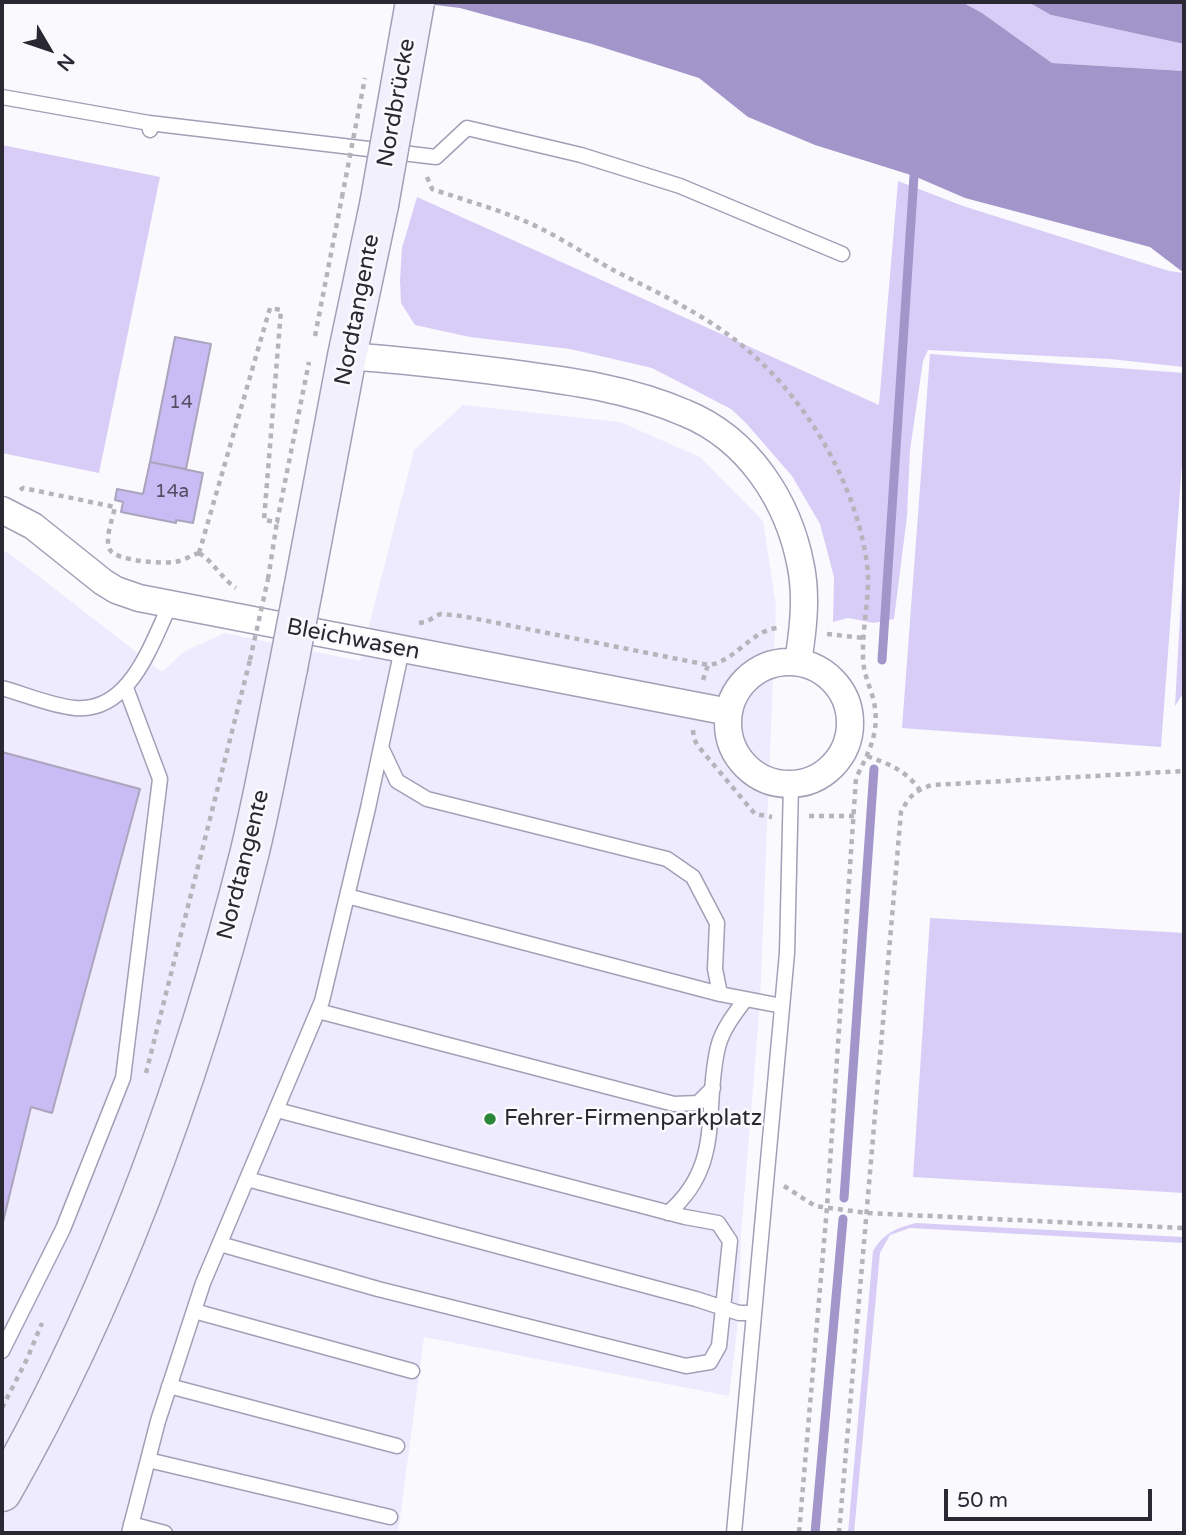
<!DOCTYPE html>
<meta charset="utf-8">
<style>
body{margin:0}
#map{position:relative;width:1186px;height:1535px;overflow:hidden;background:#faf9fe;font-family:"Varela Round",sans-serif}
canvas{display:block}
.frame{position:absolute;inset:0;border:4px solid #2a2832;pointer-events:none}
.north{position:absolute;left:14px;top:14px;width:70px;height:70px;-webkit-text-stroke:5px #faf9fe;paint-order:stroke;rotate:129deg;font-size:19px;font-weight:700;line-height:28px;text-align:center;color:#2a2832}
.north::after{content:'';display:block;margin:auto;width:24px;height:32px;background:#2a2832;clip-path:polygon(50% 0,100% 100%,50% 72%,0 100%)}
.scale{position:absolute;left:944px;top:1489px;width:208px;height:32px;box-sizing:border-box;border:4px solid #2a2832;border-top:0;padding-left:9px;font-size:21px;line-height:24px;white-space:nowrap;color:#2a2832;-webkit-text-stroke:5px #faf9fe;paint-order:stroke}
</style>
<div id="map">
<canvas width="1186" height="1535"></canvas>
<div class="frame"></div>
<div class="north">N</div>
<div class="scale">50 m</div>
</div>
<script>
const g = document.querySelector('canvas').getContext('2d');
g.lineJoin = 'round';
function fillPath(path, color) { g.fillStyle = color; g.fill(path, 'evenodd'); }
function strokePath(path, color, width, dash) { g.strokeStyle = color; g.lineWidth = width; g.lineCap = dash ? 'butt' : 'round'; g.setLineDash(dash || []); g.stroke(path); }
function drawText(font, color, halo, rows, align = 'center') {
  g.font = font + ' "Varela Round",sans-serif'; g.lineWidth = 5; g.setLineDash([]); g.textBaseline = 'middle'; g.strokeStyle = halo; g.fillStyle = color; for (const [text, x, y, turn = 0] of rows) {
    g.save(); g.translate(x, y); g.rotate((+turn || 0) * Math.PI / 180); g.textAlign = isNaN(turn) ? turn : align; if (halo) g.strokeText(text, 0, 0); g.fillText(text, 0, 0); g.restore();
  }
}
const built = new Path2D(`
 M463,405L620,422L700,457L763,521L776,605L760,1003L741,1234L739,1313L729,1396L424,1337L398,1533H2V550L10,554L162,672L185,651L225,633L360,661L414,450Z`);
const green = new Path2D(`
 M962,2H1028L1051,15L1184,44V71L1052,63L982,13Z
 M2,145L160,177L99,473L2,453Z
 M898,181L963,206L1169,271L1184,273V367L1110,359L928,350L923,361L910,450L907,516L894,619L874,623L848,618L833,622L834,577L820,524L792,476L746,423L731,409L652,368L570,349L470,337L415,325L401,303L400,280L402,248L417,197L879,405Z
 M930,354L1184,373V437L1161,747L902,728Z
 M1184,545V692L1175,706Z
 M930,918L1184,933V1193L913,1177Z
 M916,1223L1184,1237V1243L910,1228L890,1235L880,1253L854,1533H848L873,1251C884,1233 896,1228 916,1223Z`);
const water = new Path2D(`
 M411,2H962L982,13L1052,63L1184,71V273L1150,247L965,198L914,176L815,145L748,117L699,78L592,44L460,8Z
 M1028,2H1184V44L1051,15Z`);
const stream = new Path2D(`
 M882,660L914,176
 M844,1198L874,769
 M815,1533L843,1219`);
const building = new Path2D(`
 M175,337L211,344L186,469L150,462Z
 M150,462L203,473L193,523L176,520V523L121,512L123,502L115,500L117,489L143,494Z
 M2,752L140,789L52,1113L31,1107L2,1226Z`);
const path = new Path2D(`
 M427,177L432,189C464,200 497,209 527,222C557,235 586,255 615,271C654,291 695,310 730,336C799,387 852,473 866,557C872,591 862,623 863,657C863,672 869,684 873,698C881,730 870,750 856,778L827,1207L799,1533
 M315,336L342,197
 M20,490L23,488L115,507C113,518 104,539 110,550C116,561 167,565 179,561C186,559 192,555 199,553
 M199,553L270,308L281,310L264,520L277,522L309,362
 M199,553C214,562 221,578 236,588
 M268,579L277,522
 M419,623L426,622L440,614L462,616L708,665C735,662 750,631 777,628
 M827,634L864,638
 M703,680L708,665
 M693,730L694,739L698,746L755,814L772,817
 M867,756C889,764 905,770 919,789
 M809,816H854
 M146,1073L250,660
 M784,1186L815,1206L867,1213L1184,1228
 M2,1408L27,1359L42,1323
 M839,1533L901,812C909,796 916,790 932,785L1184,771`);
const service = new Path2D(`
 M2,97L149,123L150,130
 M149,123L436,157L467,128L581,155L680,186L842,254
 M2,688C24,694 52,706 75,708C130,713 151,644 170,605
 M381,747L397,781L427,799L667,859L693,877L717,923L715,969L720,994L782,1006
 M347,896L720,994
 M318,1011L674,1104L698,1103L713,1088
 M247,1179L696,1299L739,1313H754
 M668,1213C725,1164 703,1109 718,1047C722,1030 735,1013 745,1000
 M220,1244L378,1289L686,1366L710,1362L719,1346L730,1241L718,1223L685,1217L277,1110
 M194,1311L412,1371
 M2,1351L63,1229L123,1078L160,779L126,688
 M169,1386L397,1446
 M148,1460L390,1517
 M131,1524L165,1533
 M129,1533L158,1421L203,1283L322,1001L368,808L402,649
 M734,1533L787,953L791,784`);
const minor = new Path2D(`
 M347,356C402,360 456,366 510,373C570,381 630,389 685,413C749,439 789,502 801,567C807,598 803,631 798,662
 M2,510L33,526L103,582L116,590L139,598L729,712
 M728 723a61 61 0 1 1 122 0a61 61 0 1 1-122 0Z`);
const secondary = new Path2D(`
 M303,590L347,356L379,205
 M2,1492C115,1294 193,1076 249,855C264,794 275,730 288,668`);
const pathBridge = new Path2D(`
 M342,197L365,78
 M250,660L268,579`);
const secondaryBridge = new Path2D(`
 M379,205L415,2
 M288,668L303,590`);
const markers = [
 [490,1119,7,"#2a8738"]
];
const numberNames = [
 ["14",181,403],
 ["14a",172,492]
];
const streetNames = [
 ["Nordbrücke",397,103,-80],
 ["Nordtangente",358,310,-79],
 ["Bleichwasen",353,640,11],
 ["Nordtangente",244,865,-76]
];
const poiNames = [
 ["Fehrer-Firmenparkplatz",504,1119]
];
fillPath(built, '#efebfe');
fillPath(green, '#d7cdf7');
fillPath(water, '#a295ca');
strokePath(stream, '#a295ca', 9);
fillPath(building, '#c9bcf4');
strokePath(building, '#aaa5bd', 2);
strokePath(service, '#a49eb6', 17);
strokePath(minor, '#a49eb6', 29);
strokePath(secondary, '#a49eb6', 41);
strokePath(path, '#b5b4ba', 4.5, [5, 5]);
strokePath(service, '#fff', 14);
strokePath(minor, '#fff', 26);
strokePath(secondary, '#f3f0fd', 38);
strokePath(secondaryBridge, '#a49eb6', 41, []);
strokePath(pathBridge, '#b5b4ba', 4.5, [5, 5]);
strokePath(secondaryBridge, '#f3f0fd', 38);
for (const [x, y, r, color] of markers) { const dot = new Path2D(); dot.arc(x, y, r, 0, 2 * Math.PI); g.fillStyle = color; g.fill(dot); strokePath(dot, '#faf9fe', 2.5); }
drawText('19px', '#524d62', null, numberNames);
drawText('23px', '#2a2832', '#faf9fe', streetNames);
drawText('23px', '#2a2832', '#faf9fe', poiNames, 'left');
</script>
